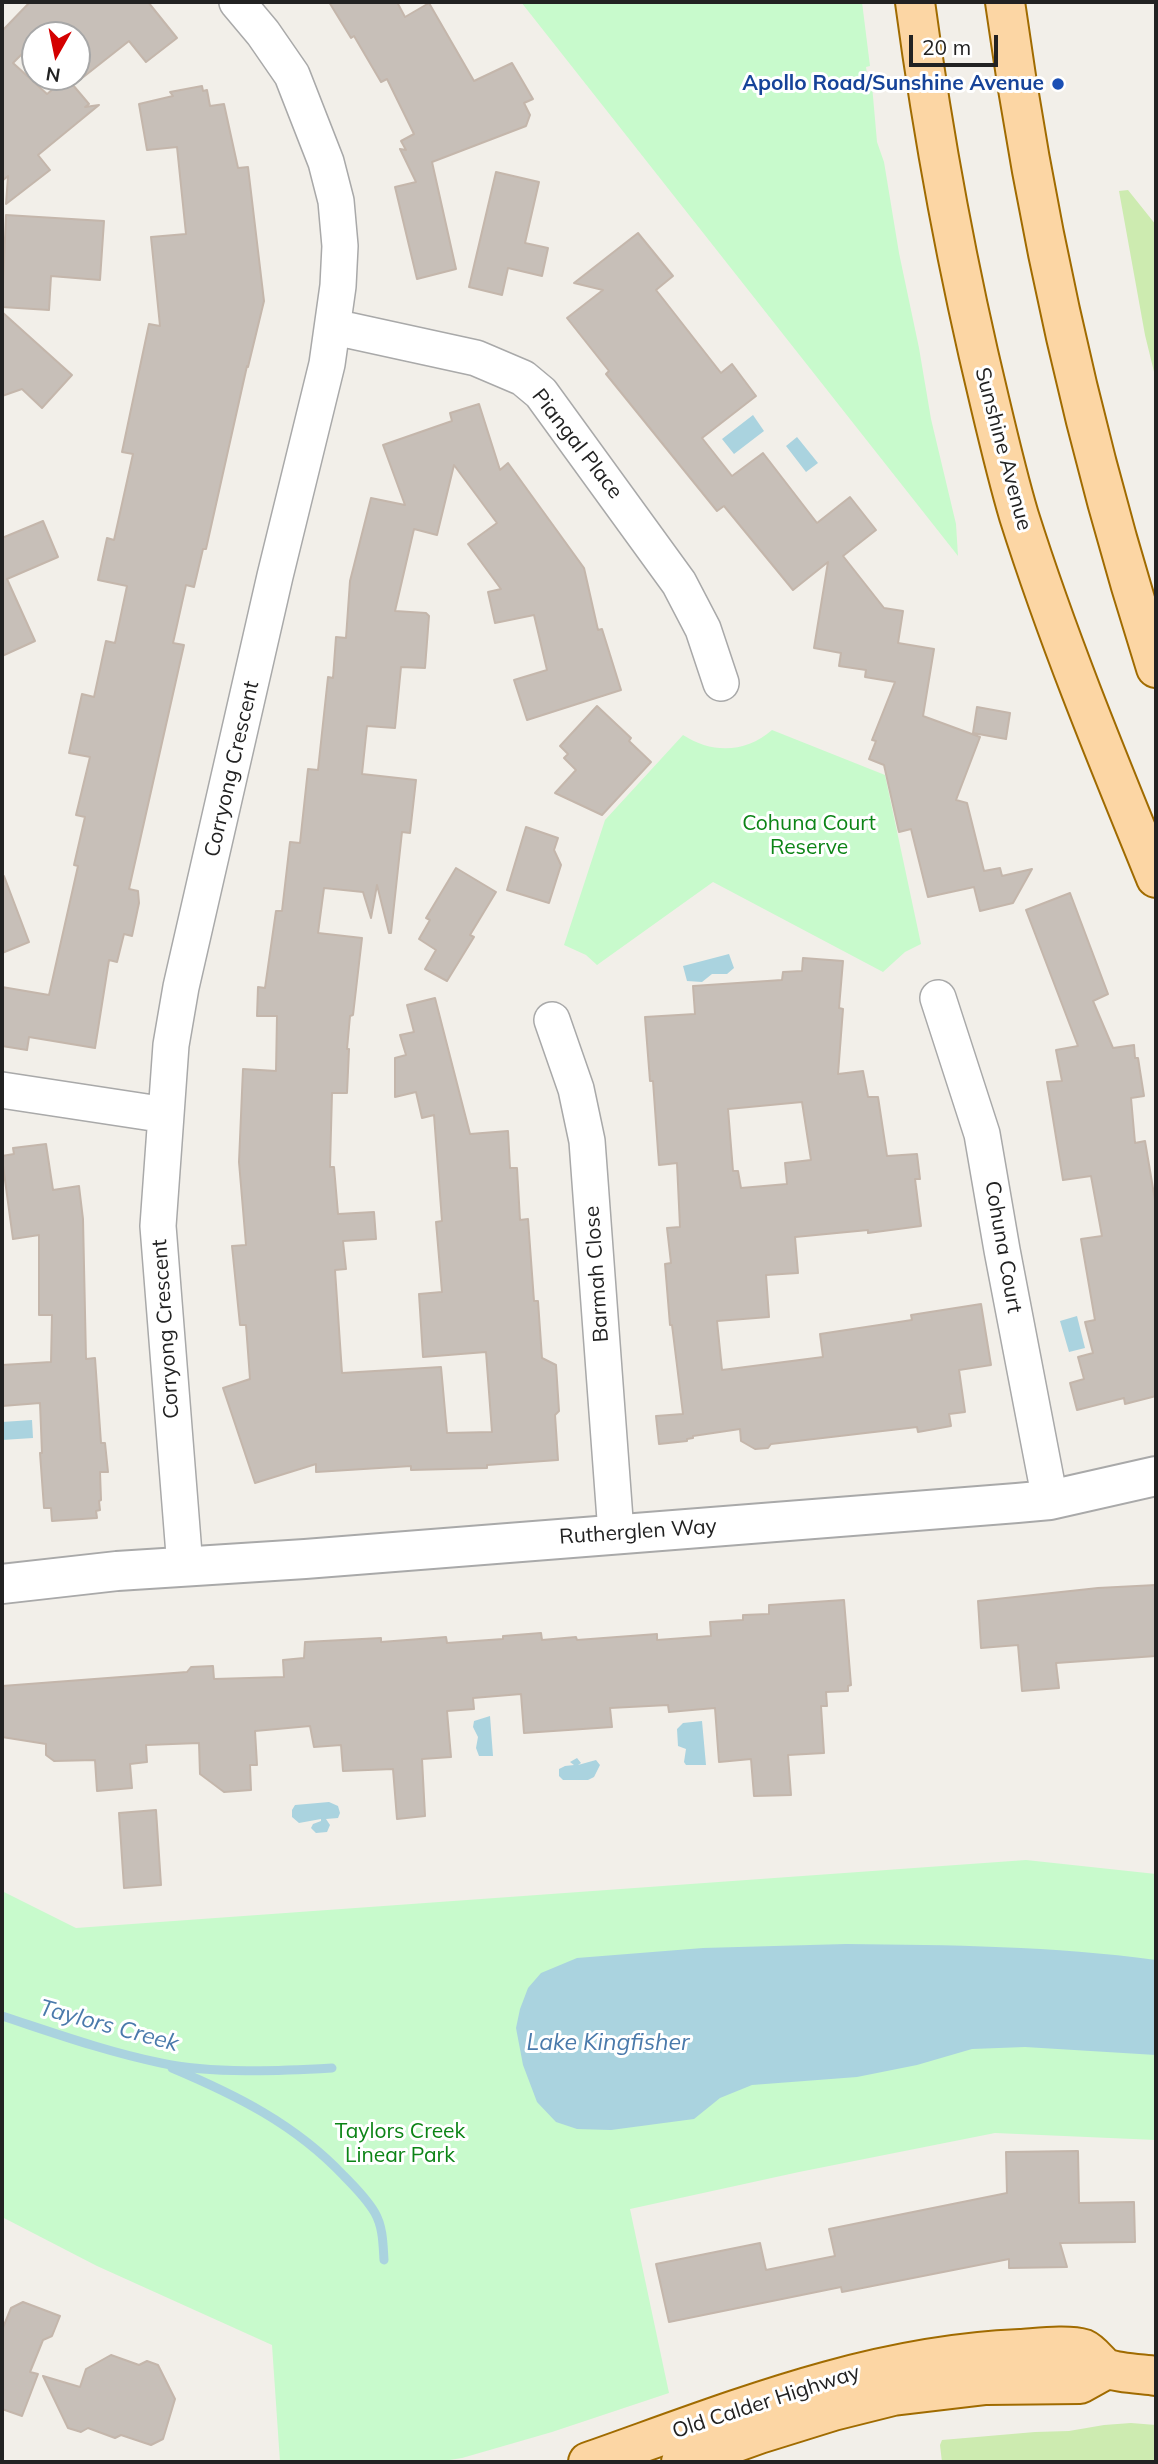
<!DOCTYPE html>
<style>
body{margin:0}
#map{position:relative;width:1158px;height:2464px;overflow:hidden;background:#f2efe9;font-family:Mulish,sans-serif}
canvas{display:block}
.frame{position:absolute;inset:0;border:4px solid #222;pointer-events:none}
.north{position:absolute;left:21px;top:21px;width:70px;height:70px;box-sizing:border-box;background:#fff;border:2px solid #a7a7a7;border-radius:50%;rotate:189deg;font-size:19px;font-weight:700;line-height:28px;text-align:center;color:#222}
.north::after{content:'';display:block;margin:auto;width:24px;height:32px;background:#d40000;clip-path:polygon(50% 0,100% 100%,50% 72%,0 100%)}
.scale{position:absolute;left:909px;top:35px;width:89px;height:32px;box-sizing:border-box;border:4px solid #222;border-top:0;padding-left:9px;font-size:21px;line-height:24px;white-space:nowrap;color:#222;-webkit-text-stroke:5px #fff;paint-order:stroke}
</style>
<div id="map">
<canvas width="1158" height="2464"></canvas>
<div class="frame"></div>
<div class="north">N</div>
<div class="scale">20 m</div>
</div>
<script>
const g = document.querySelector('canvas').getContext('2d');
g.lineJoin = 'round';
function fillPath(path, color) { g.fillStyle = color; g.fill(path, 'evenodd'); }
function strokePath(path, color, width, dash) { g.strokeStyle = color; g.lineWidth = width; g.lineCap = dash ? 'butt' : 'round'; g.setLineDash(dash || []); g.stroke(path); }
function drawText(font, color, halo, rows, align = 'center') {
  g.font = font + ' Mulish,sans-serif'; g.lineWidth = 6; g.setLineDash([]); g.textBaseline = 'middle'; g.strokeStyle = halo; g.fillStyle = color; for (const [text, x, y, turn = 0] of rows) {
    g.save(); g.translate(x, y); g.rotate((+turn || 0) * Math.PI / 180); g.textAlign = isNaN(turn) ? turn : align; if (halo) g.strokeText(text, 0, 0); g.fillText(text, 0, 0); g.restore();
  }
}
const grass = new Path2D(`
 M1128,190L1156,225V380L1145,335L1119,191Z
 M1131,2423L1156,2425V2462H942L940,2445L942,2440L1035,2432L1069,2431L1104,2425Z`);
const park = new Path2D(`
 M521,2H862L870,66L866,67L869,85H872L877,142L884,162L899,253L919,348L931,419L956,524L958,556Z
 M772,730L885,775L921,944L905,952L883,972L713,882L597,965L586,955L564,945L605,820L683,735C712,754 746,753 772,730Z
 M1026,1860L1156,1874V2140L995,2133L799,2172L630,2209L669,2393L552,2432L462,2458L437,2462H280L272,2345L97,2266L2,2217V1891L76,1928Z`);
const water = new Path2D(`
 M753,415L764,431L734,454L722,439Z
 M797,437L818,463L806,472L786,446Z
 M729,954L734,968L727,974H712L702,982L687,981L683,966Z
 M1077,1316L1085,1348L1069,1352L1060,1321Z
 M32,1420L33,1438L2,1440V1422Z
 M490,1716L493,1756H479L476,1748L478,1737L473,1727L474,1721Z
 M702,1721L706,1765H686L684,1762L686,1749L678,1746L677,1729L683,1723Z
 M577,1758L581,1763L578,1765L596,1760L600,1765L594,1777L588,1780H563L559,1776V1769L565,1766L574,1765L570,1762Z
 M329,1802L338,1806L340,1813L338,1818L326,1819L330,1825L327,1832L316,1833L311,1828L313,1824L321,1821V1819L299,1823L292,1817V1810L295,1805Z
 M846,1944C950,1945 1054,1946 1156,1960V2055L1025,2047L972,2049L917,2065L857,2077L752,2085L720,2098L694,2119L611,2130L577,2129L556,2122L537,2102L523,2065L516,2028L520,2009L528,1988L541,1973L577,1958L703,1948Z`);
const stream = new Path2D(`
 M2,2016C54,2033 107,2052 161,2063C212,2074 280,2071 332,2068
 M172,2068C236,2095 295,2124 344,2176C355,2187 367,2199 375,2213C383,2227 383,2244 384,2260`);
const building = new Path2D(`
 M30,2H148L177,38L146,62L129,41L77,82V35H35V41L13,63L47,94L67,78L89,104L85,107L99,105L38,155L50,170L6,204L8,176L2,181V31Z
 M329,2H397L405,17L429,3L474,81L512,63L533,99L524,103L530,115L526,126L432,162L456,269L417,279L395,187L416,182L400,149L406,150L401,141L414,134L387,79L381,82L354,36L351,38Z
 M202,86L203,91L207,90L210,106L224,104L238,168L248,167L264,301L248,367L247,366L206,549H203L194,587L186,585L173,643L184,645L129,889L138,891L139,903L132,936L124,934L117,962L109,960L95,1048L29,1037L27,1050L2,1046V987L49,995L78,866L74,865L85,817L76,815L90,757L69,753L82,694L94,697L106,641L115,643L127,586L98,580L107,538L114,540L133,454L122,452L149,324L160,326L151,237L186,234L177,147L147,150L139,104L173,96L170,92Z
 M496,172L539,182L525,243L548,248L542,276L508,268L502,295L469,287Z
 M6,215L104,221L100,280L51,276L49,310L2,307Z
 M638,233L673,276L656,290L721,373L732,364L756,396L702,438L732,476L763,453L817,523L850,497L876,530L843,556L884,608L903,611L898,643L934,649L923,716L980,737L956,800L967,803L984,871L1000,868L1002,876L1032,869L1013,903L980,911L974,887L928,897L911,829L899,832L884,765L869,759L876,741L872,740L895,682L865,677L866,670L839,666L841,653L814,648L828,562L793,590L724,506L717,511L606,374L609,371L567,318L603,290L574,283Z
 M2,312L72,375L42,408L22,389L2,396Z
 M479,404L500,470L508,463L584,568L598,630L602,629L621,690L527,720L514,680L547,670L534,615L495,623L488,592L501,589L468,544L497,523L454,465L437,535L414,529L395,611L426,613L429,616L425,668L401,667L395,728L367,726L362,774L416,780L410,833L402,832L391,933H389L377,885L371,918L363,892L324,888L318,933L362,938L353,1015L350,1016L347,1049H349L347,1093H332L330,1167H334L338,1214L374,1212L376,1239L343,1241L346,1269L335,1270L342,1373L441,1367L447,1433L492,1432L486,1352L423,1357L419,1294L442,1292L436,1222L442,1221L434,1115L422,1118L416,1092L395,1097V1058L406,1055L400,1035L414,1032L407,1005L435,998L470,1134L508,1131L510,1168H517L520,1220L528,1219L534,1301H538L542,1358L556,1365L559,1411L555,1415L558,1460L487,1465V1468L411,1470V1466L316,1472V1464L255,1483L223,1388L250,1379L246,1325H240L232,1246L246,1245L239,1162L243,1069L276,1071L277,1016H257L258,987L265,988L276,911H282L290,842L300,843L308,769L318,770L328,677L333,678L336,637L346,638L350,581L371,498L405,505L383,445L452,421L450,413Z
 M43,521L58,557L7,579L35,641L2,656V538Z
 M597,706L631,738L629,741L651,762L602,815L555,793L576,770L564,758L568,754L560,746Z
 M977,707L1010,713L1006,739L973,733Z
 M526,827L558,838L554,850L561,865L549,903L507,890Z
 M456,868L496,892L470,935L474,937L447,981L425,969L436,950L419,939L430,920L426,918Z
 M2,876H4L29,942L2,953Z
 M1070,893L1108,994L1093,1001L1113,1048L1134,1045L1135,1058H1138L1144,1096L1131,1098L1135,1143L1145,1141L1156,1206V1396L1125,1404L1124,1398L1077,1410L1070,1383L1084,1379L1078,1357L1093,1353L1085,1322L1095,1320L1081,1239L1102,1236L1091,1176L1063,1180L1047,1082L1062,1081L1056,1050L1078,1046L1026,910Z
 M803,958L843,961L839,1008L843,1009L838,1074L863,1071L868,1097H878L887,1156L917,1154L920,1179H915L921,1226L868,1233V1230L795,1237L798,1273L766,1275L769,1317L717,1321L722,1370L823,1357L820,1334L912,1320L911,1315L981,1304L991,1365L959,1370L965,1412L949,1414L951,1426L918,1432L917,1427L771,1444L768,1448L755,1449L741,1441L740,1429L693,1436V1438L687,1439V1441L659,1444L656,1416L683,1414L672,1325H670L665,1264L671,1263L667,1228L680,1227L677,1163L659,1165L653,1081H650L645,1017L695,1014L693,986L782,980L783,972L802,971ZM802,1102L811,1160L785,1163L787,1184L741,1188L738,1171H733L728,1109Z
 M46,1144L53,1190L79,1186L83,1219L86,1359L95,1358L101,1443H105L108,1472H100L101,1500L99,1501L100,1510L96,1511L97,1518L52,1521L51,1508H44L40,1453H42L40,1403L2,1406V1365L51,1362L52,1315H39V1235L13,1239L2,1158V1156L14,1154L13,1148Z
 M1156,1585V1656L1056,1663L1059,1688L1022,1691L1018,1645L981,1648L978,1601L1098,1588Z
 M844,1600L851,1685L848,1686V1691L826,1692L827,1706H821L824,1753L788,1755L791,1795L754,1796L751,1759L719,1762L715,1708L669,1712L668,1705L610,1708L612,1727L524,1733L521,1694L473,1698L474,1709L447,1711L451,1757L422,1759L425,1816L397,1819L393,1769L343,1771L341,1745L314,1747L310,1726L255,1731L257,1765H250L251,1790L224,1792L200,1774L199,1743L146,1745L147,1762L130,1764L132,1788L97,1791L95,1760L54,1761L46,1755V1744L2,1737V1686L187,1672L191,1667L213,1666L214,1679L284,1677L283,1660L304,1658L305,1642L381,1638V1642L446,1637L447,1643L503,1639V1636L541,1633L542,1640L576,1637L577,1640L657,1634V1640L711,1636L710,1622L743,1620V1615L769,1614V1605Z
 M156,1810L161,1885L124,1888L119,1813Z
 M1078,2151L1079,2203L1134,2202L1135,2242L1060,2243L1067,2267L1009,2268V2259L842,2292L841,2287L669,2322L656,2264L760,2243L766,2270L835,2256L829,2229L1007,2193L1006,2152Z
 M23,2302L60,2316L52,2336L43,2340L30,2372L38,2374L22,2416L2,2409V2330L11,2308Z
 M111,2355L139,2365L147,2361L158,2365L175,2399L163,2439L151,2445L121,2435L115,2438L88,2428L81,2432L68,2428L43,2376L80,2387L86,2369Z`);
const minor = new Path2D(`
 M334,327L476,358L523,378L541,393L679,583L703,629L721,683
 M938,998L982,1134L1002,1250L1050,1500
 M552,1020L576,1089L587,1141L616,1533
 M2,1090L166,1115
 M185,1567L158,1226L171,1045L181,987L275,576L327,364L338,286L340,246L336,201L326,162L292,75L263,33L237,2`);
const tertiary = new Path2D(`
 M2,1584L117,1571L305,1559L1017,1503L1050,1500L1156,1476`);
const primary = new Path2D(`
 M915,2C933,136 958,271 990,403C999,441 1008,479 1019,516C1058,639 1107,758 1156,878
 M1005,2C1036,227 1087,451 1156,668
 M588,2462C730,2412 868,2355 1020,2349C1037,2348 1068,2344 1084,2349C1091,2352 1098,2362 1104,2367C1114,2373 1143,2374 1156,2376
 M681,2462L759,2434L833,2411L893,2396L986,2385L1080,2384L1107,2369`);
const markers = [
 [1058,84,7,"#1a4fb4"]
];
const transitNames = [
 ["Apollo Road/Sunshine Avenue",1044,84]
];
const streetNames = [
 ["Piangal Place",577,444,52],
 ["Sunshine Avenue",1003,449,75],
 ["Corryong Crescent",232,769,-77],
 ["Cohuna Court",1003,1247,80],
 ["Barmah Close",597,1274,-94],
 ["Corryong Crescent",166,1329,-94],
 ["Rutherglen Way",638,1532,-4],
 ["Old Calder Highway",766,2402,-18]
];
const parkNames = [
 ["Cohuna Court",809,824],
 ["Reserve",809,848],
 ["Taylors Creek",400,2132],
 ["Linear Park",400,2156]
];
const waterNames = [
 ["Taylors Creek",109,2026,15],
 ["Lake Kingfisher",608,2043]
];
fillPath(grass, '#cdebb0');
fillPath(park, '#c8facc');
fillPath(water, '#aad3df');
strokePath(stream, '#aad3df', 9);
fillPath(building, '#c7bfb8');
strokePath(building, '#c4b6ab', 2);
strokePath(minor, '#a9a9a9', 38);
strokePath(tertiary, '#a9a9a9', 42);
strokePath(primary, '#a06b00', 42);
strokePath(minor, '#fff', 35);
strokePath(tertiary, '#fff', 38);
strokePath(primary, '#fcd6a4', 38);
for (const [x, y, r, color] of markers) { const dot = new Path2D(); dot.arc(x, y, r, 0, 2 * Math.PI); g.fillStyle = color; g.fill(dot); strokePath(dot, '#fff', 2.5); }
drawText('bold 21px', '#164399', '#fff', transitNames, 'right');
drawText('21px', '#222', '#fff', streetNames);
drawText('21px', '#0c8416', '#fff', parkNames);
drawText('italic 23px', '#4a7aab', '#fff', waterNames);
</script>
